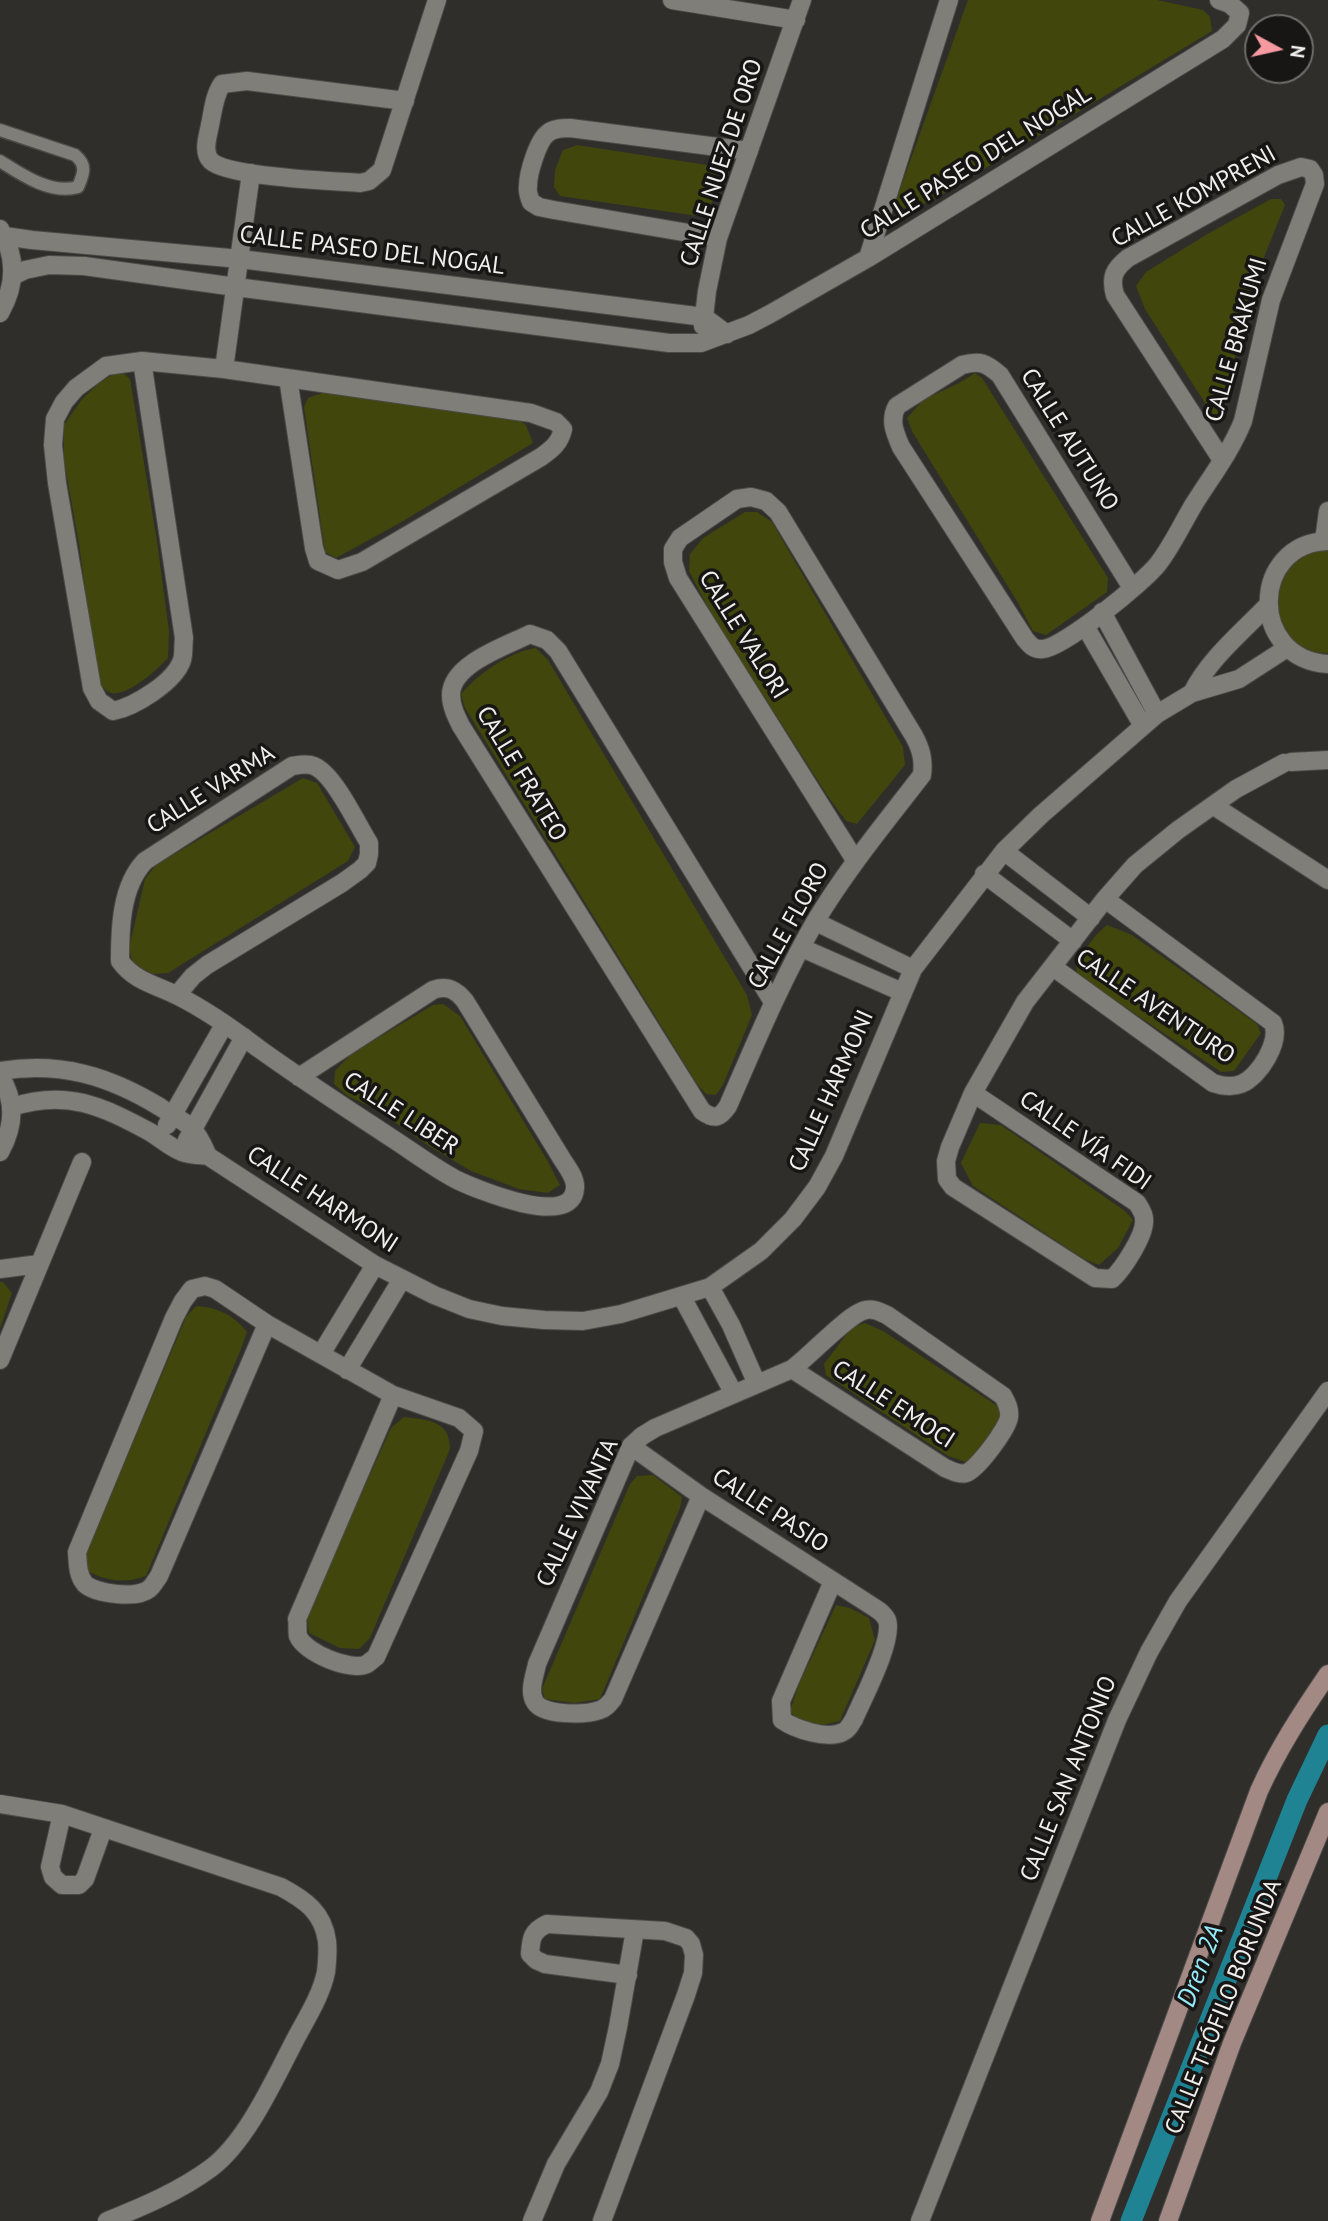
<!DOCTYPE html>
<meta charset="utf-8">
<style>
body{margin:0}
#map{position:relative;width:1328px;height:2221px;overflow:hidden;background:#2f2e2a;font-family:"PT Sans",sans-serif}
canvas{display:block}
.north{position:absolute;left:1244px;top:14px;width:70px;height:70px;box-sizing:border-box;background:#171614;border:2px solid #6e6d6b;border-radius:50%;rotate:98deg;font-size:19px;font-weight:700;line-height:28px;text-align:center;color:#f0efed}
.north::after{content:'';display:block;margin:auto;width:24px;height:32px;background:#f49aa0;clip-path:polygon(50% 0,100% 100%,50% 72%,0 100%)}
</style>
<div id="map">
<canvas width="1328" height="2221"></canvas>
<div class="north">N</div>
</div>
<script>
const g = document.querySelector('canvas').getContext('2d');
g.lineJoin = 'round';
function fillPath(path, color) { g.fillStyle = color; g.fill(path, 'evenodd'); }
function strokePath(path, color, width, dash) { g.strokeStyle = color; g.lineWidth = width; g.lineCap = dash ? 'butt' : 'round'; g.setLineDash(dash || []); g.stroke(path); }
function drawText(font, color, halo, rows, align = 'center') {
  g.font = font + ' "PT Sans",sans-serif'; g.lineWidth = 7; g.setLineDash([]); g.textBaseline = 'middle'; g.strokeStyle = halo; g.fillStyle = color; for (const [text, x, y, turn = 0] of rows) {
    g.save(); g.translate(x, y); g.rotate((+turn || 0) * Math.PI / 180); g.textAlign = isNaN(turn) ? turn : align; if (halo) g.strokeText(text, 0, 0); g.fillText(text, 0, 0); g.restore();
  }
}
const green = new Path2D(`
 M968,0H1157L1203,10L1210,17L1212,31L931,201L908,210L895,203Z
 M577,145L707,165L715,172C718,193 716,204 698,216L560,196L554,187L555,170L563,150Z
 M1271,199H1281L1285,205L1246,302L1224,414H1212L1145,309L1136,286L1146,272L1209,233Z
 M120,370L130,379L157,541L169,631L168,658C158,669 127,697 111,693C105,691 102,686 98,681L79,544L64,460V425L82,399L99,383Z
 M975,373L982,378L1108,578L1107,592L1046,635L1033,631L1017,601L913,433L907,418L923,400L959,383Z
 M328,391L517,419L526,425L533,443L398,524L336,558L325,552L304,407L308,398Z
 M745,512H757L772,522L903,747L905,765L857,824L846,821L827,795L712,615L689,571L690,554L703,538Z
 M1328,549V653C1275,654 1259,583 1302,556C1309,551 1319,551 1328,549Z
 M536,648L548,660L747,995L752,1015L723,1085L716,1095L706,1094L697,1084L465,708L461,694C478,674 509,652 536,648Z
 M303,778L317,783L355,847L348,861L168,973L153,974L133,964L129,948L145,879L156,865Z
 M1107,925L1132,935L1257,1024L1261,1033L1234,1071L1221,1072L1078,975L1075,962L1097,934Z
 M443,1004L460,1016L547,1160L560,1185L548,1193L519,1189L471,1171L429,1146L377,1110L348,1096L334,1084L335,1071L351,1054L433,1005Z
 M980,1123L1001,1125L1125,1211L1133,1220L1118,1248L1099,1265L1084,1259L973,1186L961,1163Z
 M0,1282H3L12,1293L0,1328Z
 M196,1306C217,1307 234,1315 247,1332L241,1349L146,1576C124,1584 107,1581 87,1571L84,1559L186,1317Z
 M865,1323L883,1331L999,1407L1002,1422L982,1450L966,1462L948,1456L826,1375L824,1364L852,1327Z
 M404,1417C428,1420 450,1420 450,1449L370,1638L359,1649L340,1648L309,1633L307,1615L391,1428Z
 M653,1475L682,1497L680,1508L600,1699L574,1703L545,1699L542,1689L630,1484L637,1476Z
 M836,1605L850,1608L869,1618L875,1640L840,1721C818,1726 806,1730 790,1711L799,1684Z`);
const canal = new Path2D(`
 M1131,2221L1297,1800L1328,1735`);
const service = new Path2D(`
 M0,130L75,155C87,165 84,173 78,187C51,195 22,175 0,161`);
const minor = new Path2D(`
 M672,0L796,20
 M405,101L247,81L222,84C214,96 213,111 210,125C208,136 202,152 211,161C228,177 332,181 360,183L369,181L382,170L437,0
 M0,229C17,257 16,285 0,313
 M4,236L32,240L240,259L704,317L727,334
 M718,238L554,210L539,207L531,202C529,197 527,192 528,186C528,173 538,140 548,133C554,128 563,128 570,128L749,151
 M868,258L949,0
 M13,276L25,270L49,265L84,266L236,287L669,343H701L749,325L770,314L868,258L1223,39L1237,25L1240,13L1230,4L1219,0
 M703,326L707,291L718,238L802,0
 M142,361L184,638C183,645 184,654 182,660C175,682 134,707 113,711L99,701L92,688L57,483L53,445L55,419L64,402L76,388L106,366L142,361L224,369L531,413L556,422L563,429C560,443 552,449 541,457L362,562L338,570L318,561L314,548L288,378
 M224,369L251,173
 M1324,541L1328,511
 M1328,541C1250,543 1248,659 1328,664
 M1132,588L1000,375C986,363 980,360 962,365L897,406C889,420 895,433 901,447L1025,639C1030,645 1034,650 1043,649C1063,648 1144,582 1158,564C1172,546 1182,524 1194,504C1211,477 1231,451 1243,421L1271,300L1315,184L1314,175L1310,169L1301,167L1278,175L1128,258C1114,269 1110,277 1115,295L1222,460
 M1102,612L1157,714
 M1085,626L1143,726
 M1192,693C1209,659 1241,633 1267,606
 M1291,762L1328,760
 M1214,806L1328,880
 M1004,851L1091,918
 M984,874L1073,941
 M816,922L913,969
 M802,948L902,992
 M1053,967L1213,1083C1222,1086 1231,1088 1241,1084C1259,1077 1281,1042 1273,1023L1105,899
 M177,995L193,976L207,965L342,883L360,870L367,863L369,854V843C357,824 334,774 314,766C307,763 299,765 292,766L145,861C121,886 120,928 120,961C135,982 157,985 178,996C206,1010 233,1029 258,1048C301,1079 346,1108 390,1137C412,1151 434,1168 457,1180C476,1189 573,1230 575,1188C576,1178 567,1167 562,1159L465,1001C456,990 448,985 433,990L299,1077
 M773,1002L558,651L547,640L530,634C506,646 451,664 451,695C451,706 456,716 461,726L702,1111C714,1120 720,1118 728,1106C755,1044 781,981 815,922C846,870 885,823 922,775C924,760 921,749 914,736L778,512L766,501L751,497L737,499L680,538L673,549V562L678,578L855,860
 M0,1071C60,1061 109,1076 160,1107C170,1114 183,1120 192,1128C199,1135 204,1147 208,1156
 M0,1076C16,1101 14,1127 0,1152
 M973,1093L1137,1203C1140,1208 1144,1213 1144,1219C1146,1234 1123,1269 1112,1279L1095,1278L953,1187L947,1179L946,1161L950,1147L973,1093L1025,1002L1105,899L1135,865L1178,830L1236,789L1284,763
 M12,1107C66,1089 102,1106 150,1132C160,1138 171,1148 182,1152C190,1155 200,1155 208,1156L375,1265L434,1295L469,1309L502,1316L544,1320L583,1321L621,1314L710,1287L761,1251L793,1219L817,1187L834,1156L913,969L1004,851L1041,815L1157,714L1192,693L1239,679L1287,648
 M167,1125L224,1025
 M187,1140L244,1037
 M0,1269L39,1264
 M710,1287L731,1325L757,1384
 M682,1297L734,1394
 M267,1324L159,1576C156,1580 153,1586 149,1589C137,1599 96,1594 85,1584C77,1575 78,1562 77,1552L174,1318L183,1301L192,1289L205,1286L215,1289L267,1324L393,1395L459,1418L474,1431L469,1451L376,1657C373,1659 370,1662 367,1664C351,1672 305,1653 298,1636C297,1632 298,1624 297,1619L393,1395
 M321,1354L375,1265
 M0,1360L82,1162
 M347,1370L402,1279
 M631,1446L701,1496L875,1608C880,1611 884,1614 887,1620C894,1640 863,1698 854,1719C851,1724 848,1730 843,1732C827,1740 795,1729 782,1720L781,1701L833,1581
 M701,1496L613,1699C609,1704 606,1708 600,1710C586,1715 543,1716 535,1702C528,1691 535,1675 537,1664L631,1446L642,1436L655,1428L792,1369C809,1357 850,1312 866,1310C873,1308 880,1312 887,1315L1003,1396C1007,1403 1010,1409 1009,1417C1008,1428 977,1470 966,1473C959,1475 952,1471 945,1468L792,1369
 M0,1804L62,1814L281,1887C305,1900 323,1912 327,1941C328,1950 327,1963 326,1972C321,1996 306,2019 295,2040C274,2080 247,2141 211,2168C180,2191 142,2207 107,2221
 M62,1814L50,1867L53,1877L62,1885H79L85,1879L103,1829
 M532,2221L556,2164L599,2092L610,2064L618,2027L635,1930
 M602,2221L686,1995L693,1973L694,1955L691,1944L686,1938L665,1931L547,1924C532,1931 531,1938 530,1954L536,1960L545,1964L628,1975
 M920,2221L1117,1720L1149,1652L1178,1601L1328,1391`);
const secondary = new Path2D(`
 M1100,2221L1259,1791C1278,1749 1302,1712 1328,1674
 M1168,2221L1232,2043L1328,1812`);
const streetNames = [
 ["CALLE NUEZ DE ORO",722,163,-72],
 ["CALLE PASEO DEL NOGAL",976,163,-32],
 ["CALLE KOMPRENI",1194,197,-29],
 ["CALLE PASEO DEL NOGAL",372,251,7],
 ["CALLE BRAKUMI",1237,340,-74],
 ["CALLE AUTUNO",1069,440,58],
 ["CALLE VALORI",743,635,58],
 ["CALLE FRATEO",521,774,59],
 ["CALLE VARMA",211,790,-32],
 ["CALLE FLORO",789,926,-61],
 ["CALLE AVENTURO",1155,1007,34],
 ["CALLE HARMONI",832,1091,-66],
 ["CALLE LIBER",401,1114,33],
 ["CALLE VÍA FIDI",1085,1141,35],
 ["CALLE HARMONI",322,1200,33],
 ["CALLE EMOCI",893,1405,33],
 ["CALLE PASIO",770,1511,33],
 ["CALLE VIVANTA",578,1513,-65],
 ["CALLE SAN ANTONIO",1069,1779,-68],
 ["CALLE TEÓFILO BORUNDA",1224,2007,-68]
];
const waterNames = [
 ["Dren 2A",1201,1966,-69]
];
fillPath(green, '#41460d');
strokePath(canal, '#1f8393', 21);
strokePath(service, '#4b4a47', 15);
strokePath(minor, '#4b4a47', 20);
strokePath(secondary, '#4b4a47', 20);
strokePath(service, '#807e79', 12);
strokePath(minor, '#807e79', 18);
strokePath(secondary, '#a38984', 18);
drawText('24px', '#f0efed', '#171614', streetNames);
drawText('italic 26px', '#97ecfc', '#171614', waterNames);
</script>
